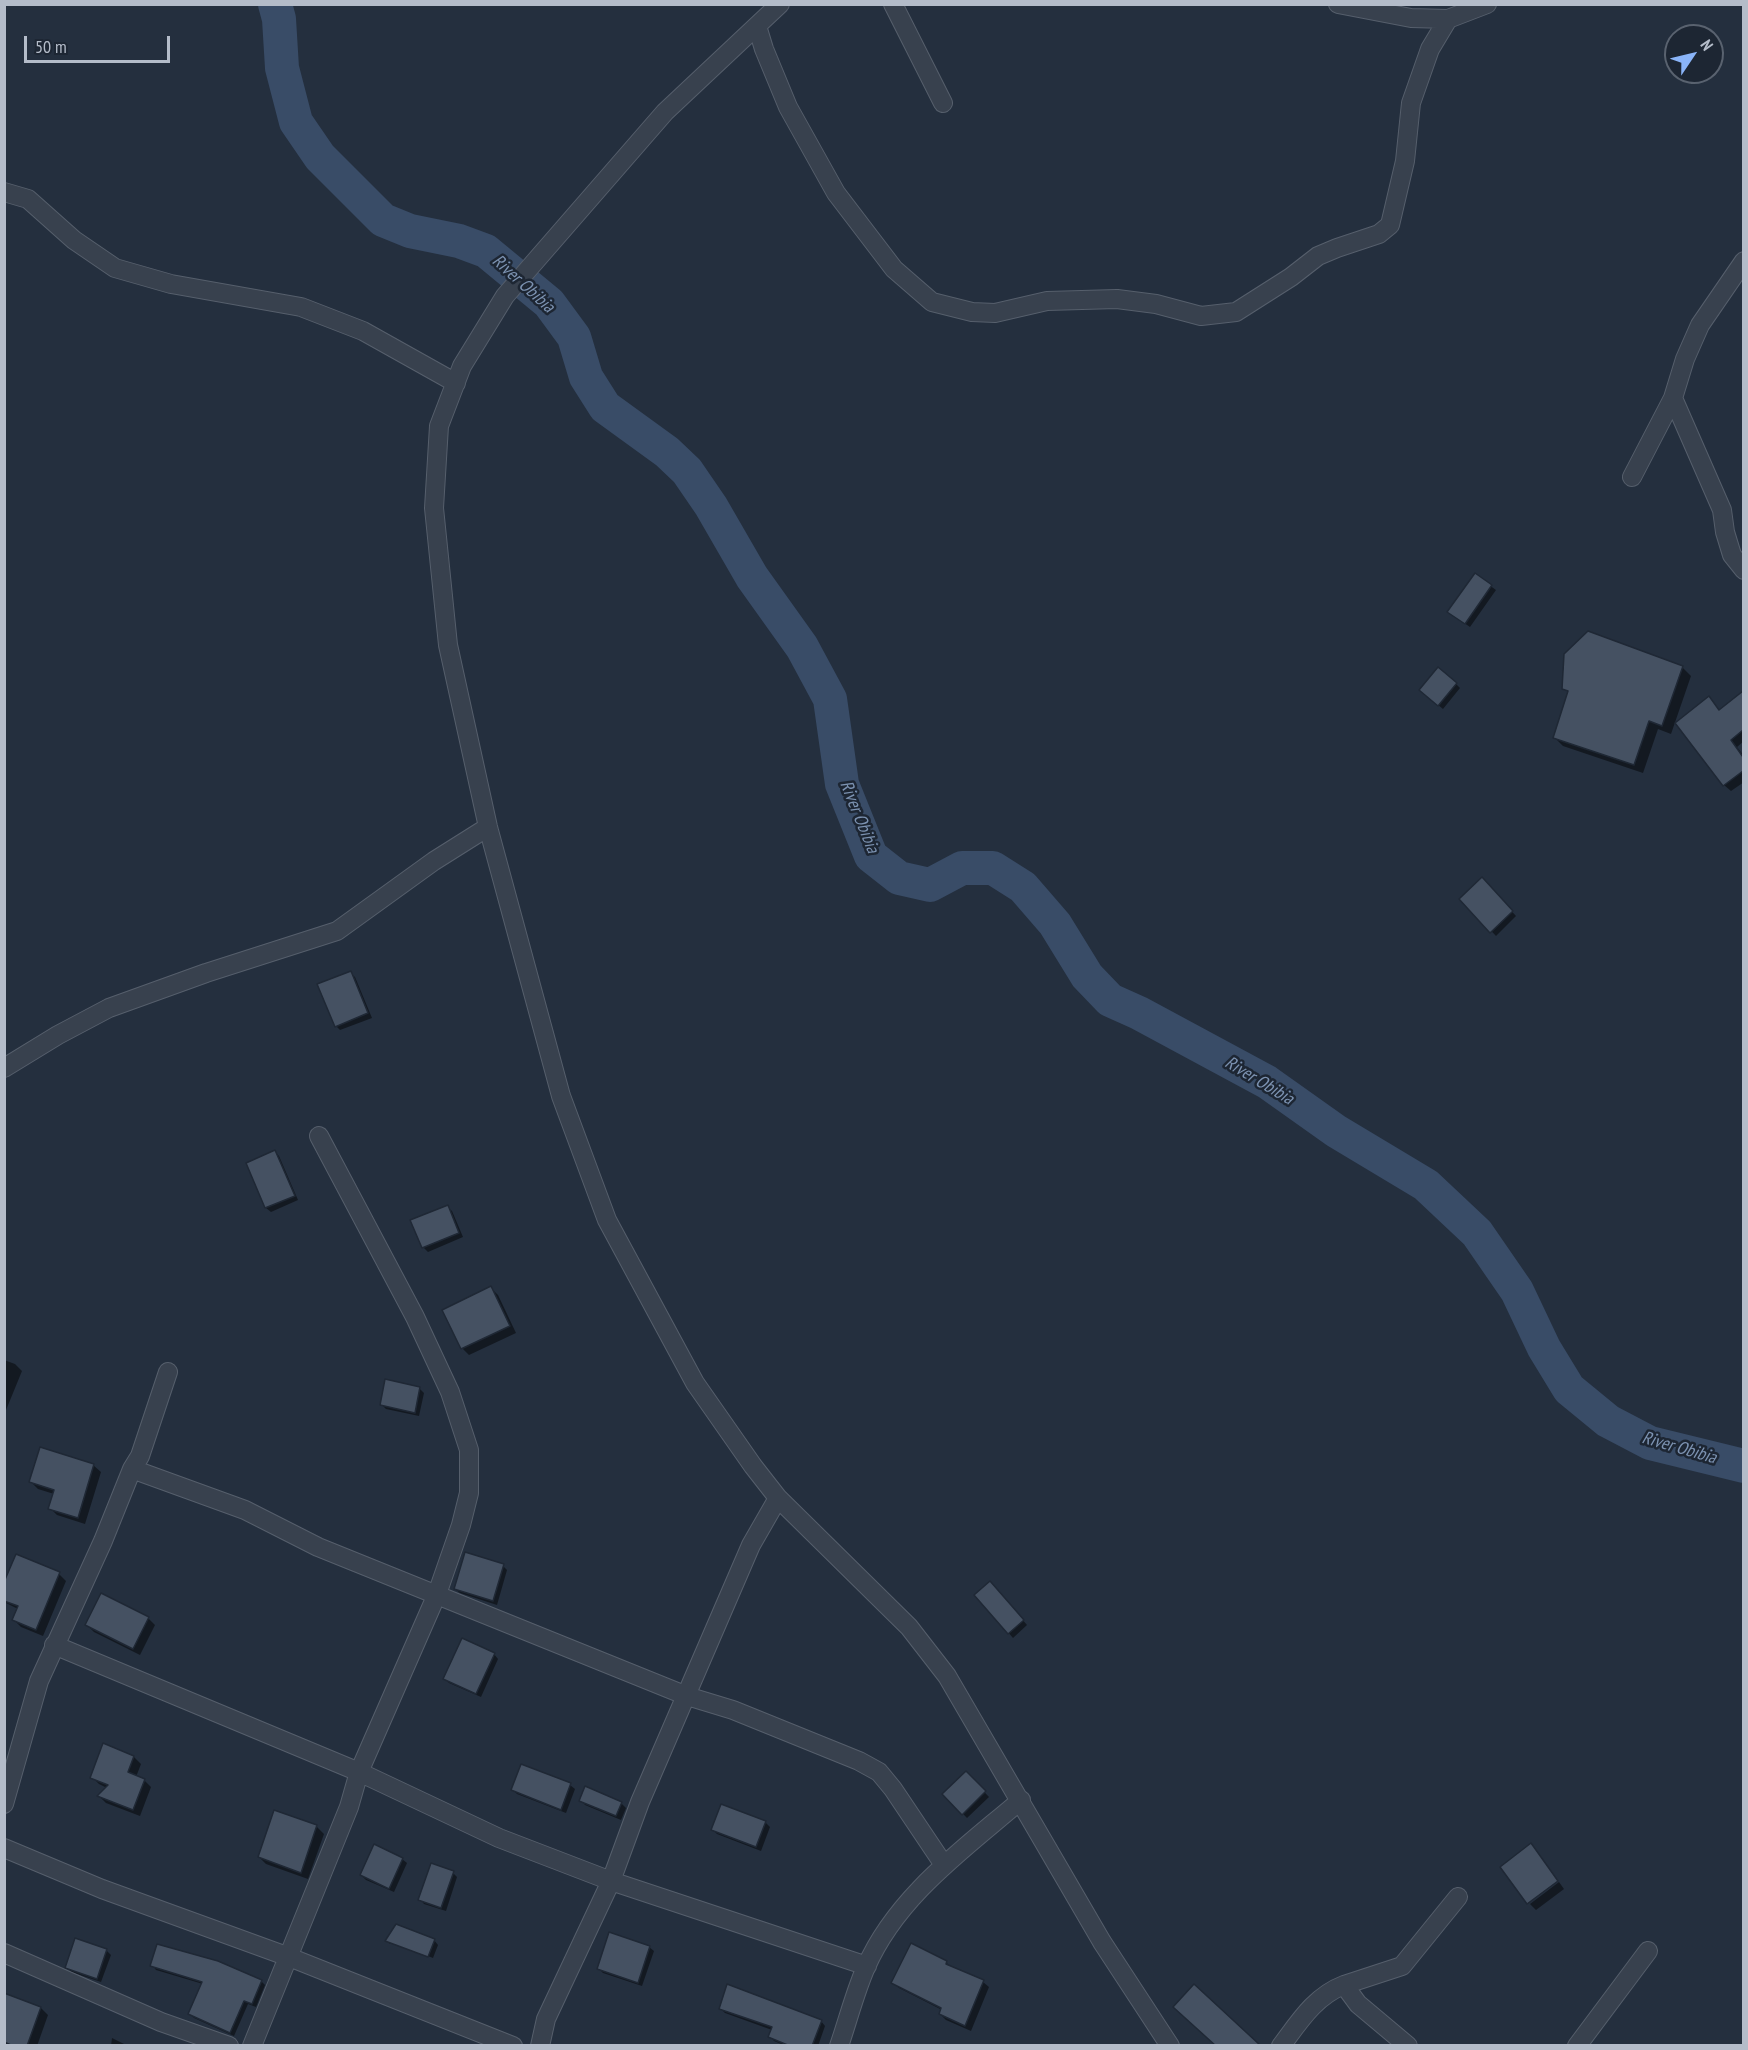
<!DOCTYPE html>
<style>
body{margin:0}
#map{position:relative;width:1748px;height:2050px;overflow:hidden;background:#242f3e;font-family:"PT Sans Narrow",sans-serif}
canvas{display:block}
.frame{position:absolute;inset:0;border:6px solid #b4bcc9;pointer-events:none}
.north{position:absolute;left:1664px;top:24px;width:60px;height:60px;box-sizing:border-box;background:#1d2633;border:2px solid #59626f;border-radius:50%;rotate:55deg;font-size:16px;font-weight:700;line-height:24px;text-align:center;color:#b4bcc9}
.north::after{content:'';display:block;margin:auto;width:21px;height:27px;background:#8ab4f8;clip-path:polygon(50% 0,100% 100%,50% 72%,0 100%)}
.scale{position:absolute;left:24px;top:36px;width:146px;height:27px;box-sizing:border-box;border:3px solid #b4bcc9;border-top:0;padding-left:8px;font-size:18px;line-height:21px;white-space:nowrap;color:#b4bcc9;-webkit-text-stroke:4px #1d2633;paint-order:stroke}
</style>
<div id="map">
<canvas width="1748" height="2050"></canvas>
<div class="frame"></div>
<div class="north">N</div>
<div class="scale">50 m</div>
</div>
<script>
const g = document.querySelector('canvas').getContext('2d');
g.lineJoin = 'round';
function fillPath(path, color) { g.fillStyle = color; g.fill(path, 'evenodd'); }
function strokePath(path, color, width, dash) { g.strokeStyle = color; g.lineWidth = width; g.lineCap = dash ? 'butt' : 'round'; g.setLineDash(dash || []); g.stroke(path); }
function drawText(font, color, halo, rows, align = 'center') {
  g.font = font + ' "PT Sans Narrow",sans-serif'; g.lineWidth = 5; g.setLineDash([]); g.textBaseline = 'middle'; g.strokeStyle = halo; g.fillStyle = color; for (const [text, x, y, turn = 0] of rows) {
    g.save(); g.translate(x, y); g.rotate((+turn || 0) * Math.PI / 180); g.textAlign = isNaN(turn) ? turn : align; if (halo) g.strokeText(text, 0, 0); g.fillText(text, 0, 0); g.restore();
  }
}
const shadow = new Path2D(`
 M1475,575L1496,590L1470,627L1454,616Z
 M1682,667L1691,676L1671,734L1658,729L1643,773L1563,746L1554,737L1569,693L1564,688Z
 M1456,684L1460,688L1443,709L1425,694Z
 M1741,694L1744,696V741L1737,747L1744,756V782L1731,791L1724,785L1720,711Z
 M1482,879L1516,916L1496,936L1461,899Z
 M350,973L355,977L372,1018L340,1030L336,1026Z
 M275,1152L279,1156L298,1200L271,1212L266,1208L247,1164Z
 M447,1207L452,1211L463,1237L428,1252L423,1247Z
 M491,1288L498,1295L516,1333L469,1355L462,1348Z
 M4,1360L15,1364L22,1371L4,1415Z
 M419,1388L424,1393L419,1416L386,1409L381,1404Z
 M93,1465L101,1472L85,1524L57,1515L50,1508L54,1494L38,1489L31,1482Z
 M503,1566L507,1570L497,1605L460,1593L455,1589Z
 M59,1574L66,1581L43,1636L21,1627L14,1620L18,1609L4,1602V1586Z
 M994,1587L1027,1625L1013,1638L976,1595Z
 M101,1595L148,1618L155,1625L140,1655L94,1632L87,1625Z
 M494,1654L498,1659L481,1697L449,1683L445,1679Z
 M134,1757L141,1764L136,1777L144,1780L151,1787L140,1816L106,1803L99,1796L107,1788L99,1784L92,1777Z
 M966,1773L989,1797L967,1818L944,1794Z
 M570,1785L575,1789L566,1813L517,1794L513,1790Z
 M581,1800L621,1803L626,1808L621,1820L585,1805Z
 M275,1812L317,1827L324,1834L308,1879L266,1864L259,1857Z
 M765,1822L770,1827L761,1851L717,1834L713,1830Z
 M402,1859L407,1863L394,1892L366,1880L361,1875Z
 M453,1873L457,1877L446,1911L424,1904L420,1899Z
 M1559,1882L1564,1889L1536,1910L1530,1904Z
 M387,1940H434L438,1945L433,1958L390,1941V1944Z
 M649,1947L654,1951L642,1986L603,1973L598,1968Z
 M106,1950L111,1955L101,1982L71,1972L67,1967Z
 M946,1962L951,1968L983,1982L989,1987L971,2031L946,2020L940,2014L942,2010L899,1988L893,1982Z
 M152,1965L261,1981L265,1985L256,2007L248,2004L234,2036L194,2018L190,2014L203,1984L156,1970Z
 M4,2003L41,2008L48,2015L37,2046H4Z
 M720,2008L821,2021L825,2026L818,2046H786L774,2041L770,2036L772,2030L725,2013Z
 M112,2038L128,2046H111Z`);
const river = new Path2D(`
 M275,4L279,19L282,68L296,122L320,157L383,220L410,231L459,241L486,251L549,303L574,337L586,377L605,407L667,452L687,471L711,506L752,577L802,647L830,699L842,784L871,856L899,878L930,885L962,868H993L1023,887L1055,924L1087,976L1110,1000L1139,1013L1267,1082L1336,1131L1426,1185L1477,1233L1517,1291L1544,1348L1569,1389L1608,1421L1650,1443L1744,1466`);
const building = new Path2D(`
 M1475,573L1492,585L1465,624L1447,612Z
 M1588,631L1683,666L1662,726L1649,721L1634,765L1553,738L1568,691L1562,689L1564,654Z
 M1438,667L1457,683L1438,706L1419,690Z
 M1743,691V730L1731,740L1743,757V771L1723,786L1675,723L1709,696L1719,710Z
 M1482,877L1513,911L1490,933L1459,899Z
 M351,971L368,1013L335,1027L317,984Z
 M275,1150L295,1196L265,1208L246,1163Z
 M448,1205L459,1233L422,1248L410,1220Z
 M491,1286L510,1326L461,1349L442,1310Z
 M385,1379L420,1387L415,1413L380,1405Z
 M40,1447L94,1464L78,1518L48,1509L54,1490L29,1482Z
 M465,1552L504,1564L493,1601L454,1589Z
 M16,1554L60,1572L36,1630L12,1620L18,1606L4,1601V1582Z
 M990,1581L1024,1620L1008,1634L974,1595Z
 M101,1593L149,1617L133,1649L85,1625Z
 M462,1638L495,1653L476,1694L443,1679Z
 M103,1743L134,1756L128,1772L145,1779L133,1810L97,1796L108,1785L90,1778Z
 M521,1764L571,1783L561,1810L511,1790Z
 M966,1771L986,1791L962,1815L942,1794Z
 M585,1786L622,1802L616,1816L579,1801Z
 M721,1804L766,1821L756,1847L711,1830Z
 M274,1810L317,1825L301,1873L258,1857Z
 M1531,1843L1558,1881L1527,1904L1500,1867Z
 M374,1844L403,1858L389,1889L360,1875Z
 M431,1863L454,1871L441,1908L418,1900Z
 M396,1924L435,1939L428,1957L385,1941Z
 M609,1932L650,1946L638,1983L597,1969Z
 M75,1938L107,1949L97,1979L65,1968Z
 M911,1943L947,1961L946,1964L984,1980L965,2026L939,2014L941,2008L891,1983Z
 M157,1944L218,1961L262,1980L252,2004L244,2001L230,2033L188,2014L202,1982L150,1966Z
 M727,1984L822,2020L812,2046H790L768,2037L772,2027L719,2009Z
 M1194,1984L1261,2046H1216L1173,2007Z
 M4,1993L41,2007L27,2046H13L4,2042Z`);
const street = new Path2D(`
 M780,4L665,112L505,296L462,366L439,426L434,508L448,645L488,827L561,1096L607,1220L695,1383L753,1466L778,1498L909,1627L947,1676L1102,1942L1170,2046
 M893,4L943,103
 M1338,4L1411,18L1448,19L1487,4
 M757,26L764,49L788,107L836,193L894,269L932,302L972,312L995,313L1047,301L1117,299L1156,304L1201,316L1236,312L1291,277L1318,256L1337,248L1379,234L1390,225L1405,161L1411,103L1430,49L1448,19
 M4,192L28,199L74,240L115,268L171,284L301,307L363,331L456,383
 M1673,398L1722,510L1725,532L1732,555L1744,570
 M1632,477L1673,398L1685,359L1700,325L1744,261
 M4,1068L58,1035L109,1008L206,973L337,931L434,861L488,827
 M132,1469L245,1510L318,1547L687,1696L733,1710L859,1761L879,1772L893,1789L944,1865
 M54,1645L359,1772L499,1838L611,1881L867,1966
 M4,1804L39,1681L103,1541L132,1469L140,1456L168,1372
 M4,1848L102,1889L289,1957L513,2046
 M4,1953L161,2022L229,2046
 M1344,1985L1402,1966L1458,1897
 M252,2046L349,1807L359,1772L437,1594L461,1525L469,1493V1450L450,1392L415,1317L319,1136
 M540,2046L546,2019L611,1881L640,1802L751,1545L778,1498
 M839,2046C848,2020 855,1992 866,1967C897,1896 964,1849 1021,1800
 M1281,2046C1299,2022 1315,1996 1344,1985L1358,2004L1408,2046
 M1577,2046L1648,1951`);
const waterNames = [
 ["River Obibia",523,284,42],
 ["River Obibia",859,817,68],
 ["River Obibia",1259,1081,31],
 ["River Obibia",1679,1448,16]
];
fillPath(shadow, '#0007');
strokePath(river, '#394c67', 34);
fillPath(building, '#455162');
strokePath(building, '#1f2835', 1.5);
strokePath(street, '#565f6c', 20);
strokePath(street, '#38414e', 18);
drawText('italic 18px', '#7c92b1', '#1d2633', waterNames);
</script>
